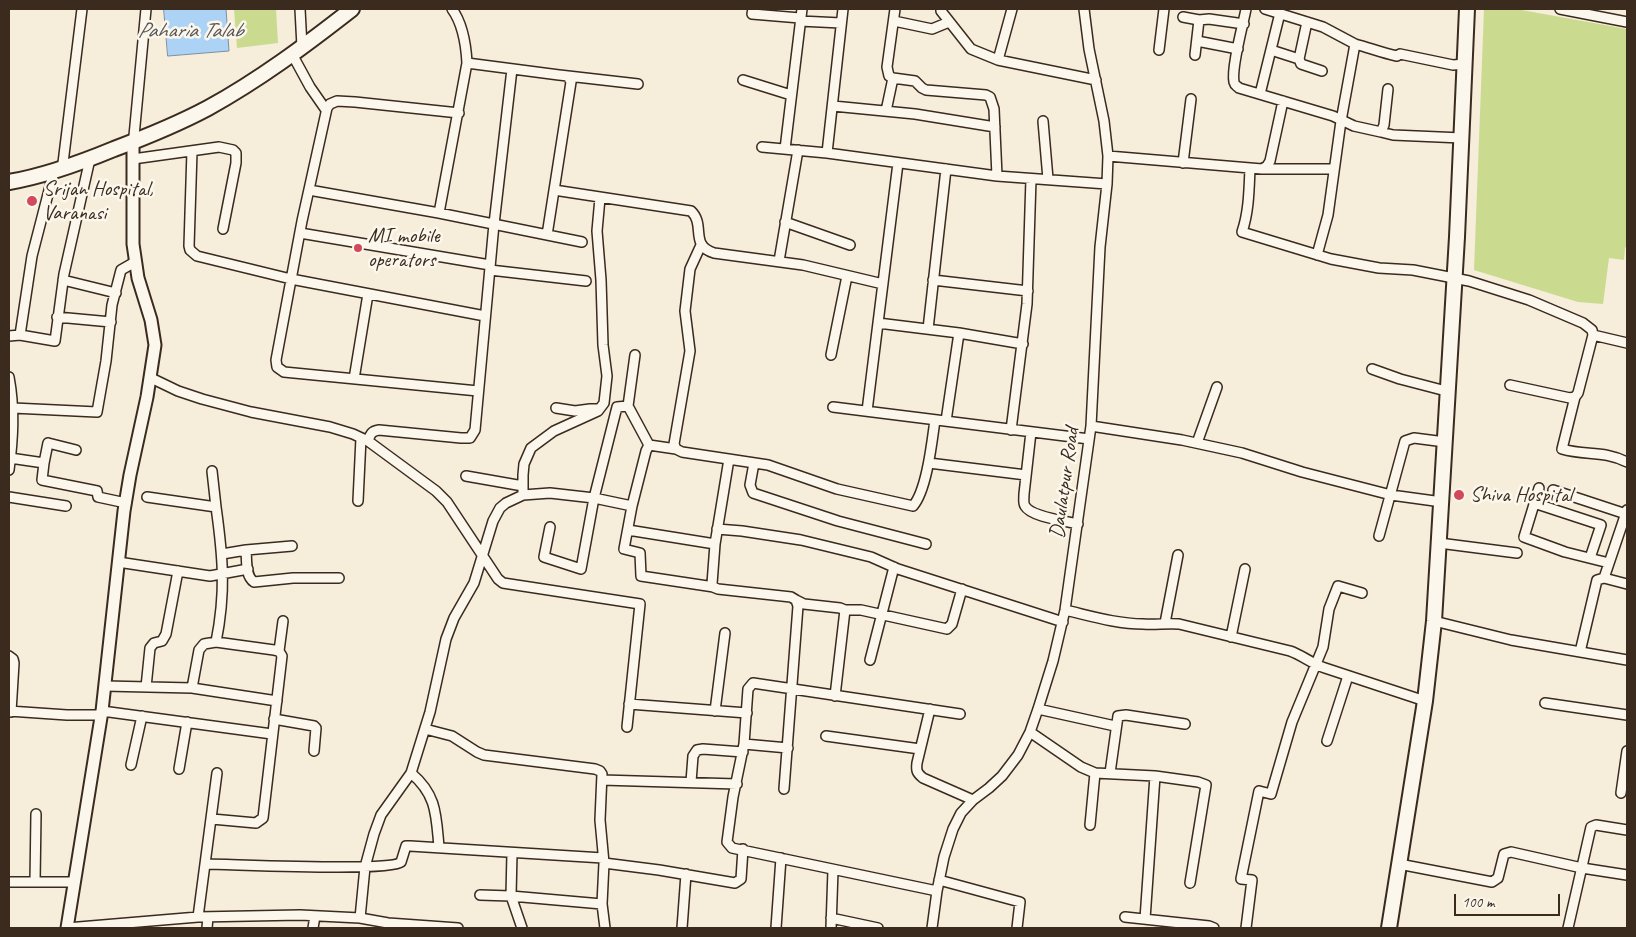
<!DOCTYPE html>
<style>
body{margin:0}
#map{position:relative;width:1636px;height:937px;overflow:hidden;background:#f6eddb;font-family:Caveat,sans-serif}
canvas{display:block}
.frame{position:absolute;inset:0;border:10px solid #3b2a1e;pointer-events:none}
.scale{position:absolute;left:1454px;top:894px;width:106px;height:22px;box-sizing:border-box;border:2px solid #3b2a1e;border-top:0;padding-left:6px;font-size:15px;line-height:18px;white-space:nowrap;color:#3b2a1e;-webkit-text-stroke:4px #fbf7ec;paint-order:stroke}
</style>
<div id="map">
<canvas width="1636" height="937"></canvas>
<div class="frame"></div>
<div class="scale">100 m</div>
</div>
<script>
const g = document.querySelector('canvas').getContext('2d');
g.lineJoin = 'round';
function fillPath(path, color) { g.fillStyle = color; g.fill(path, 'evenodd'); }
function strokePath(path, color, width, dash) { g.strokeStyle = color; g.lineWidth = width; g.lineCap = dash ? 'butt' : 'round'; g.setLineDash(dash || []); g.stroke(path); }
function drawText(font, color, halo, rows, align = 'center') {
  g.font = font + ' Caveat,sans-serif'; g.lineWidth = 5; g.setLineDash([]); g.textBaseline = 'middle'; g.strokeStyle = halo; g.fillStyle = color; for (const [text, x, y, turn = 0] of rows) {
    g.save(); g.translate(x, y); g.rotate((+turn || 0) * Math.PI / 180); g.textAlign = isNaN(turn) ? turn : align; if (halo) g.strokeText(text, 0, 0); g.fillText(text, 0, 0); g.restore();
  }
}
const green = new Path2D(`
 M234,9H276L278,43L237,48Z
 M1484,9H1516L1627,29V245L1625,248L1624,260L1609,258L1603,304L1578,302L1474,270Z`);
const water = new Path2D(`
 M164,9H226L229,51L168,56Z`);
const minor = new Path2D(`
 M300,9L302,47
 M753,9L752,14L800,18
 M895,9L887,67L889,76L893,78L915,81L922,88L926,90L986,95L990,97L994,109L997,176
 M941,9V11L971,49L998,60L1096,80
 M1246,9C1243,25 1231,68 1234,82C1235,86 1236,85 1239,88L1333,116L1354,126L1381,132L1384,125L1388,89
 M1265,9L1323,27L1355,44L1341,121L1328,215L1317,255
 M1560,9L1627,22
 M1183,17L1199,20
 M800,21L841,23
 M894,21L932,29L949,22
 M1197,41L1238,49
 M1355,44C1370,48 1382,53 1397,56L1400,54L1453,65L1465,64
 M1159,50L1164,9
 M1271,50L1299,59L1301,64L1322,71
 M292,54L310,87L326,110
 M1195,55L1199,20L1209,19L1244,24
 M1299,59L1307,22
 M998,60L1012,9
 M467,63L559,75L568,76L571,82L547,235
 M568,76L638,84
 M743,80L791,95
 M1260,94L1280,13
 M833,106L915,114L995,127
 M886,111L893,78
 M459,113L355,102L337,101L330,104L327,108L302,221L276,360L277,367L284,372L478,391
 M1043,121L1048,179
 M1381,132L1393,135L1462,138
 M134,136L146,9
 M762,147L827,153L997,176L1107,184
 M785,149L802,9
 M192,151L189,246L190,250L197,256L291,279L485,316
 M827,153L843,9
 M1108,156L1262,169L1267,166L1270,161L1283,101
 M133,159L219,147L233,150L236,153V163L223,229
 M63,163L82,9
 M1183,163L1191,99
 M1250,168C1249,190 1249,211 1242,232L1331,259L1379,268L1413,270L1469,281L1529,300L1583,323L1592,330L1593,335L1578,393L1575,397L1570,398L1510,385
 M1263,169H1334
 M309,190L439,213L582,242
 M554,190L691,211C706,225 689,245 714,253L803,265L883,284
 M439,213L467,63C466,44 463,24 452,9
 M785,222L850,245
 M300,233L490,265
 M701,245L690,269L685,311L690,351L674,444L676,449L682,452L768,465L837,489L913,506C927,490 932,441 935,420
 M779,261L798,150
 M490,270L586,281
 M63,280L116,293
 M933,280L1028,291
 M57,317L111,322
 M878,323L959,333L1023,344
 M928,329L946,169
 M20,335L32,256L54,171
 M1593,335L1627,343
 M9,336L20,335L55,341L64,274L90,159
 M635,355L628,406L649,445
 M831,355L847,276
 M1372,369L1400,379L1446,391
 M9,377C15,409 13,439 9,470
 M151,378L178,391L202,399L251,412L330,427L353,434L368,441L436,491L447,502L498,579L503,583L640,604L627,727
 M354,379L368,294
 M1575,397L1562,449C1586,456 1603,450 1627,462
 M833,407L1089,439
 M13,408L97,412L106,361L112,305L121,270L135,262
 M556,408L575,411L590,409H599
 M867,411L898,163
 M946,421L959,333
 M1091,426L1182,440L1242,453L1302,472L1391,495L1442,502
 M1011,430L1027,304L1031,179
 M1031,432L1024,494C1024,498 1023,503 1025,506C1031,517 1066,521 1078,524
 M368,441C370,435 371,431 379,430L461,438H470L475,430L494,224L512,69
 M1197,443L1217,387
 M10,458L44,463L42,480L97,491L98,497L126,503
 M729,459L715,544L712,584L713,587L718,589L791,597L796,600L798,606L784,789
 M44,463L48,443L76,450
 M754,463L750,485L753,493L838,521L926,544
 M929,463L1026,475
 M212,471L216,507
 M466,476L523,486
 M1539,488L1524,537L1565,552L1609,563
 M1553,490L1626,514
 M523,495V475L524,464L531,448L554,431L598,411L604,403L607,376L603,345L601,280L597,231L600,198
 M9,497L66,506
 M147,497L216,507C223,557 226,592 216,642L204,644L199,650L192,688L277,701
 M358,501L361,438
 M1534,503L1601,525L1590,558
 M632,506L624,549L640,553L641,576L714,587
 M550,527L544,557L581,569L594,498L617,407L628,406
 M717,529L742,531L801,540L871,557L898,569L1063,622
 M628,530L715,544
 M1379,536L1405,441L1414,438L1445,442
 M1439,543L1517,553
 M246,550C247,560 245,576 254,582L293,578H339
 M222,554L246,550L292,546
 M118,562L210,576L248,569
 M1604,578L1627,510
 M796,600L804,604L840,608L845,610H861L947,629L952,624L962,589
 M1065,610C1091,616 1117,624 1143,624C1155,625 1167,623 1179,624L1290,651C1302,655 1312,664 1325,668L1425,701
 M1434,621L1511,640L1627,660
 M1165,623L1178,555
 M1231,637L1245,569
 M279,651L283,621
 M1580,652L1597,580L1604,578L1627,584
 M9,656L13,659L14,663L11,712
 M870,660L894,567
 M105,686L192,688
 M146,687L150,648L154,643L162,641L166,634L178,571
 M835,696L845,610
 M1545,703L1627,715
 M629,704L747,713
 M930,709L917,763C916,771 917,773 923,778L973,800
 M1038,709L1115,726
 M9,711L67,715H101
 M102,711L272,734
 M715,711L725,633
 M274,719L314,726L316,728L314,751
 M425,729L452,736L477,752L484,755L595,769L600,771L602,774L600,820L604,863L602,904L605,928
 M1030,732L1081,767L1095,773L1155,776L1198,782L1206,785L1190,883
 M826,736L920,749
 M1327,741L1348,676
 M744,744L788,748
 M131,765L142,716
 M179,769L187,722
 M411,773C437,795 436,815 439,847
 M1110,773L1118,716L1126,715L1185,724
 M602,780L737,784
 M691,782L693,756L697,750L703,749L743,752
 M1621,793L1627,751
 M212,819L256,823L263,818L282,656L279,651L274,650L216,642
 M1090,825L1095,773
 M512,853L511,896L522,928
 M604,863L659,870L735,883L741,879L743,849
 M205,864C231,864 390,872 401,862L406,846H410L603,858
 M1399,864L1492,882L1498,878L1504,854L1511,852L1582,868L1627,875
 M939,880L1020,902L1017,928
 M9,882H74
 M35,882L36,814
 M937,891L732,848L727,842L733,797L744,744L748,689L753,683L960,714
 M480,895L511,896L602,904
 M198,917L217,773
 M1125,917L1209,926L1214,928
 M360,918L365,867L374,834L381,815L411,773L430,712L446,639L454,618L474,583L493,521L500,508L506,503L523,495L550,493L594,498L632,506L646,451L649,445L676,449
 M831,918L878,928
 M1145,919L1155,776
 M67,928L198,917L300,915L360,918L388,923L458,928
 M207,928L208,917
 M313,928L315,916
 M682,928L686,874
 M776,928L781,858
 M831,928L833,870
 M932,928L937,891L944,857L953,829L961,813L973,800L989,788L1002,776L1018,755L1030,732L1038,709L1053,661L1065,610L1091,426L1100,247L1107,184L1108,156L1104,121L1089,49L1084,9
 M1246,928L1252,880L1241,879L1259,791L1271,794L1292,722L1323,647L1329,609L1338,586L1362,593
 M1568,928L1591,827L1596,825L1627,830`);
const major = new Path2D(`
 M67,928L102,711L124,511L130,475L147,397L155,345L151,320L138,278L133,244V142`);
const highway = new Path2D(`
 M9,182C45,176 80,163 114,149C146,137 178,124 208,108C259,80 306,45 352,9
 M1389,928L1425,701L1434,621L1457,237L1467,9`);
const markers = [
 [32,201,6,"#d1495b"],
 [358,248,5,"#d1495b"],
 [1459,495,6,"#d1495b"]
];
const poiNames = [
 ["Srijan Hospital,",43,189],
 ["Varanasi",43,213],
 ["MI mobile",368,236],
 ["operators",368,260],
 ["Shiva Hospital",1470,495]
];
const streetNames = [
 ["Daulatpur Road",1065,483,-82]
];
const waterNames = [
 ["Paharia Talab",190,31]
];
fillPath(green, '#cadb8f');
fillPath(water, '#acd2f6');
strokePath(water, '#7f8fa0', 1);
strokePath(minor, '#3b2a1e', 12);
strokePath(major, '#3b2a1e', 15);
strokePath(highway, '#3b2a1e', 18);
strokePath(minor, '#fbf7ec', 9);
strokePath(major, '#fbf7ec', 11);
strokePath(highway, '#fbf7ec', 14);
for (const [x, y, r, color] of markers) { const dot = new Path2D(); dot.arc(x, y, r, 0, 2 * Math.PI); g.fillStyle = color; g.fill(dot); strokePath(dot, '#fbf7ec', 2); }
drawText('21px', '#3b2a1e', '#fbf7ec', poiNames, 'left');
drawText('21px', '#3b2a1e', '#fbf7ec', streetNames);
drawText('italic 22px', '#575454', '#fbf7ec', waterNames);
</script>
